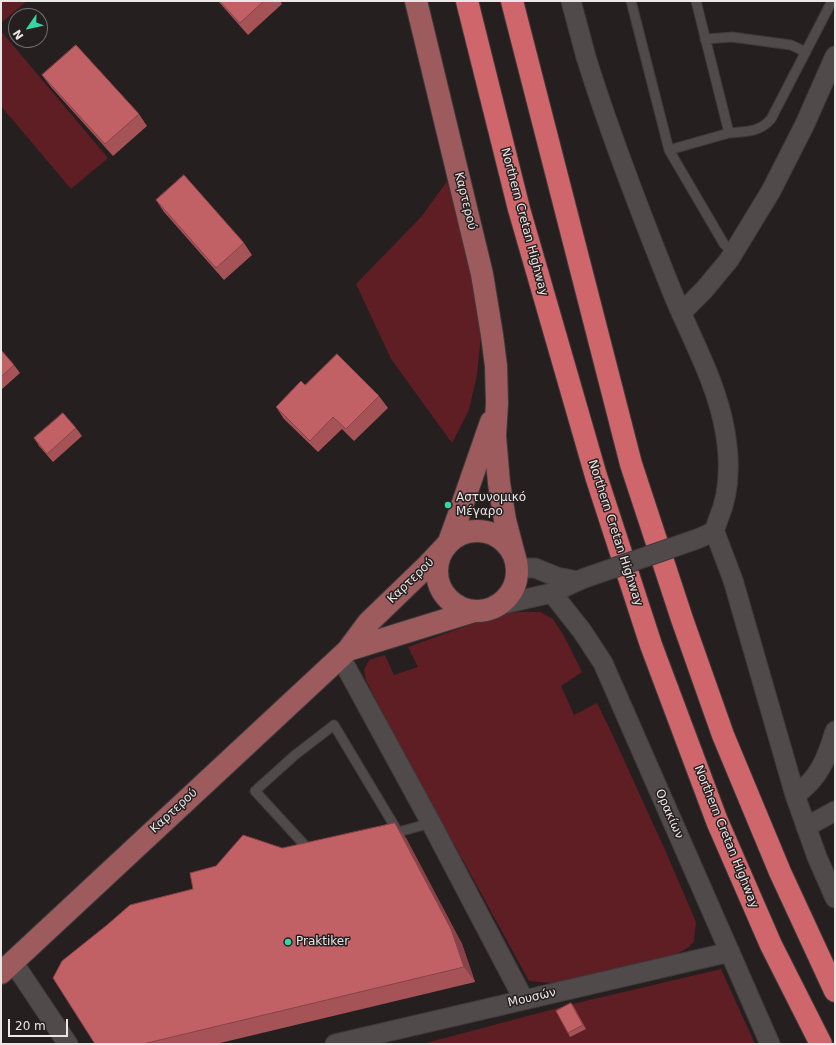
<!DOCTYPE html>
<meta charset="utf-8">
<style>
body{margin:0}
#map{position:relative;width:836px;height:1045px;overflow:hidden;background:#251f1f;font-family:"DejaVu Sans",sans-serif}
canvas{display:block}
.frame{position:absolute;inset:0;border:2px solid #ebe7e7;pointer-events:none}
.north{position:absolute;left:8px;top:8px;width:40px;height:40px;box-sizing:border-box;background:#251f1f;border:1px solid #746f6f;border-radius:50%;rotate:236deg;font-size:11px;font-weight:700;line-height:16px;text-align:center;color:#ebe7e7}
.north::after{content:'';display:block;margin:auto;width:14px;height:18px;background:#37d4a6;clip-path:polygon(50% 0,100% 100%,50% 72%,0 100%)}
.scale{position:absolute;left:8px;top:1019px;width:60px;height:18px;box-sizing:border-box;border:2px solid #ebe7e7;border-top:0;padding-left:5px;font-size:12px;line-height:14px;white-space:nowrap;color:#ebe7e7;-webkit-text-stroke:3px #251f1f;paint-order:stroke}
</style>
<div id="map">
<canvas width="836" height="1045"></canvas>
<div class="frame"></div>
<div class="north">N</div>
<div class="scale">20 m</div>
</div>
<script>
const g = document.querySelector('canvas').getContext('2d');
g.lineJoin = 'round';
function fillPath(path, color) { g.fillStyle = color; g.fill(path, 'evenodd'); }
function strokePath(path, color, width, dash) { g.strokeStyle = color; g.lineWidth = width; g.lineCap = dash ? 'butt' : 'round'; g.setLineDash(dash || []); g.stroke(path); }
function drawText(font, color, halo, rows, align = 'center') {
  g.font = font + ' "DejaVu Sans",sans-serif'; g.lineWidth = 3; g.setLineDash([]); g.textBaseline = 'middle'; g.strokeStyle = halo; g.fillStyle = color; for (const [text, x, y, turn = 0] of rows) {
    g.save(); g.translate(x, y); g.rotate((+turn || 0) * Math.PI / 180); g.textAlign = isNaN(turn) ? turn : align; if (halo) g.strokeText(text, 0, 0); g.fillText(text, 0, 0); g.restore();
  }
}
const green = new Path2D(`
 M2,1H27L1,23V2Z
 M1,31L108,158L71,189L1,106Z
 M447,181L467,256L476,301L481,335L477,375L469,410L452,443L391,359L356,284L422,216Z
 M519,612H540L553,619L564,636L582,672L561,686L574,715L597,703L614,738L666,852L696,922L694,941L689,947L675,955L551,983L529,981L458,851L414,776L366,680L364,670L369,660L385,655L394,675L418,667L408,647L497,615Z
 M721,969L755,1044H422L577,1003Z`);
const service = new Path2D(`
 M631,1L669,150L729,133L696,1
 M705,39L732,37L791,45L806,52
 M729,133C745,131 759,133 771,119L832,1
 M669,150L724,244L734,253
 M391,834L431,823
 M310,851L255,791L295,755L334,725L398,832`);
const minor = new Path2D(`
 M571,1C576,19 581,38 586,57C610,134 639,209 669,284C688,333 716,379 725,431C730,460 730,493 718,520C717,523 716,526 715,529C712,533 702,537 697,539
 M681,313L704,290L729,260L771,191L805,124L835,56
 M714,530L733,580L795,795L817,857L835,898
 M517,568H535L557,577L578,581
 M552,593L582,631L603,663L770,1044
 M499,605L552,593L582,579
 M340,656L431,823L524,1000
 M795,795C819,779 827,758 835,731
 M806,827L835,811
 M13,962L68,1044
 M335,1044L730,952`);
const primary = new Path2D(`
 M416,1L482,274L492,335L496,366L497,403L495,436L499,483L505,520L515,558
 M437 571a40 40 0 1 1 80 0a40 40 0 1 1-80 0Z
 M449,542L458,517L491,422
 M348,650L474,611
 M1,973L348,650L368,623L426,567L443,549`);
const motorway = new Path2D(`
 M467,1L519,209L596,476L651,645L717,821L771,945L821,1044
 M512,1L631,464L682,619L723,735L780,872L835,991`);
const minorBridge = new Path2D(`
 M582,579L697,539`);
const wall = new Path2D(`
 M218,1H280L282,4L248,35Z
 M42,75L139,114L147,126L113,156L51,87Z
 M156,200L244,243L252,255L224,280L164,212Z
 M1,350L14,365L20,373L1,390Z
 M305,385L379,396L388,408L354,441L342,429L318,452L284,419L276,407Z
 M76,428L82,436L53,462L39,446L34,438Z
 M406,838L462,944L475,982L216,1044H95L282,848Z
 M571,1003L574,1007L586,1029L570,1037L568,1033Z`);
const shadedWall = new Path2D(`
 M395,823L406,838L462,944L475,982L464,967Z
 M571,1003L574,1007L586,1029L583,1025Z`);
const building = new Path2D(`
 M220,1H264L240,23Z
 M76,45L139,114L105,144L42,75Z
 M184,175L244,243L216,268L156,200Z
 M1,350L14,365L1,377Z
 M337,354L379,396L346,429L333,417L310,441L276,407L301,381L305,385Z
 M63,413L76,428L47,454L34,438Z
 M395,823L451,929L464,967L143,1044H95L53,978L62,961L107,925L130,905L193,889L190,873L216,866L243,835L282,848Z
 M571,1003L583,1025L568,1033L556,1011Z`);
const markers = [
 [448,505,4,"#37d4a6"],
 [288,942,4,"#37d4a6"]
];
const streetNames = [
 ["Καρτερού",465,201,76],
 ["Northern Cretan Highway",524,222,75],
 ["Northern Cretan Highway",615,533,72],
 ["Καρτερού",411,581,-44],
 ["Καρτερού",174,811,-43],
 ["Ορακίων",669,814,66],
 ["Northern Cretan Highway",726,837,68],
 ["Μουσών",532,998,-13]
];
const poiNames = [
 ["Αστυνομικό",456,498],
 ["Μέγαρο",456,512],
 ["Praktiker",296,942]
];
fillPath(green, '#5e1e24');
strokePath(service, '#3f3a3a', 11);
strokePath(minor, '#3f3a3a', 21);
strokePath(primary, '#3f3a3a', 24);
strokePath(motorway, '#3f3a3a', 24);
strokePath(service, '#514a4a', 9);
strokePath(minor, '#514a4a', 19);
strokePath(primary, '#9d5b5e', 22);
strokePath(motorway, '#cf666c', 22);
strokePath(minorBridge, '#3f3a3a', 21, []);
strokePath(minorBridge, '#514a4a', 19);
fillPath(wall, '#a65357');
fillPath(shadedWall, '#874347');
fillPath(building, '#c16065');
strokePath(building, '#874347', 1);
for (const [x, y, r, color] of markers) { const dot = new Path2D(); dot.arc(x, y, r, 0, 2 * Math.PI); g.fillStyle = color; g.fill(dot); strokePath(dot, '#251f1f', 1.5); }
drawText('12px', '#ebe7e7', '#251f1f', streetNames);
drawText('12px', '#ebe7e7', '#251f1f', poiNames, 'left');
</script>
